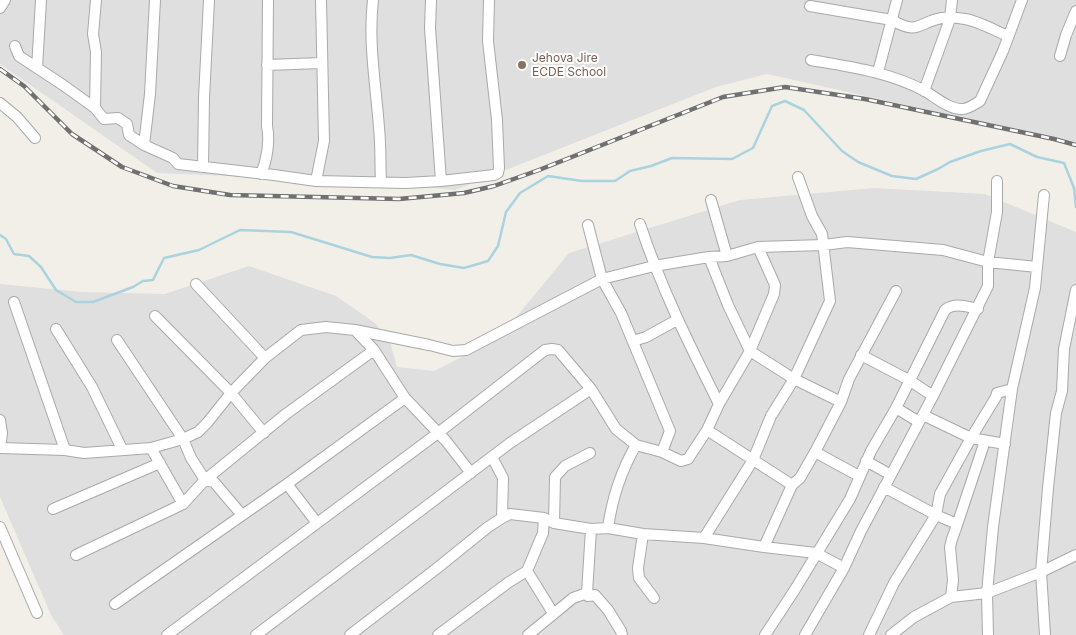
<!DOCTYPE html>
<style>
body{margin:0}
canvas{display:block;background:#f2efe9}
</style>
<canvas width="1076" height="635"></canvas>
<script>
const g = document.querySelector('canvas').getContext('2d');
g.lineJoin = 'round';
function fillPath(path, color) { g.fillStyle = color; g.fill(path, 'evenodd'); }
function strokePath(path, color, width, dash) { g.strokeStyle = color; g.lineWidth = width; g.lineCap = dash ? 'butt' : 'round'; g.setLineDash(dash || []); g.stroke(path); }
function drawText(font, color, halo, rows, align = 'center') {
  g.font = font + ' Inter,sans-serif'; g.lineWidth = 4; g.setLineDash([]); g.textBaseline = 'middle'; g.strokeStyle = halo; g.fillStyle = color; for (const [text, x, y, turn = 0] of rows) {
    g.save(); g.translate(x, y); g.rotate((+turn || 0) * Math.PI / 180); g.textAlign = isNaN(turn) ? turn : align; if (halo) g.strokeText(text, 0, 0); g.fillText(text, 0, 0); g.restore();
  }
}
const residential = new Path2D(`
 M0,0H1076V143L767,74L716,87L455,190L372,182L157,173L0,64Z
 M874,188L985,194L1076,232V635H64L51,615L0,497V284L82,292L165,294L249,266L336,296L375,323L390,342L397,367L434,371L499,338L569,253L740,200Z`);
const stream = new Path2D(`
 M0,235L6,239L14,254L29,256L41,267L56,290L76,302H93L133,287L143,281L153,280L164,258L199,250L240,230L291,232L372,257L390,258L411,255L440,264L464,268L488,261L498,246L506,212L520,193L548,176L582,181H615L630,171L651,166L672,158L732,159L753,148L772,106L785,101L804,110L842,151L858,162L892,176L916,179L938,169L950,162L981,151L1010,144L1037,157L1064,163L1074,188L1076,207`);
const street = new Path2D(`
 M373,0C368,43 376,85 379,128C381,146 380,164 381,182
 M431,0L430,28L441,181
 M810,6L892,20C919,36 918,22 942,18C948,17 959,18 965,19C978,21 996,31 1008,36
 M0,8L5,0
 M15,46L19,56L63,85L95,108L104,119L118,118L127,124L129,135L144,145L173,158L178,164L274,175L316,181L406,183L441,181L494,175L498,173L499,168L497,120L488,41L489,0
 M1060,56L1066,35L1076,11
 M811,60C851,67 889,72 925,91C935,97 950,110 963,109C968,109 975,104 980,101L1003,51L1022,0
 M267,65L322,63
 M37,68L41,0
 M878,72L897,0
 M924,91L950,19L952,0
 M0,103L17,117L35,138
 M95,108L96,52L93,34L96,0
 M144,145L150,94L155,0
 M203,167L204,98L209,0
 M261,174C267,160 270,141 267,126L268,0
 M316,181L324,141L321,0
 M711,200L727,256
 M640,224C661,288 689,344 719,404
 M588,225L602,279L621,313L670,431L662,452
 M709,257L728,305L750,351L794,379L841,402
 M196,284L265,358
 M14,302L65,450
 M155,316L231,393L264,433
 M56,329L92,387L122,449
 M355,330L429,345L453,351L466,350L602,279L654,266L709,257L727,256L758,247L824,245L847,242L943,250L988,262L1037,267
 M117,340L183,439L191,458L205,480L214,482L242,515
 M633,341L646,337L677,320
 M861,355L909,380L933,396
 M896,408L919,422
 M923,415L971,438L1005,444
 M0,420L2,433L0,448
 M707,430L792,485
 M0,448L65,450L84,453L151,448L183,439L198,432L207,423L231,393L265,358L301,330L326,327L355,330L374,350L405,398L446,441L471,473
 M151,448L183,504
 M815,452L859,476
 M492,457L503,478L502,518
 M866,461L891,475
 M287,484L317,523
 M884,487L936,515L957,524L956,528
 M53,509L160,463
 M554,523L555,477L565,466L590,453
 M0,527L37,613
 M608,528C612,499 621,471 636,445
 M643,534L638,568L639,578L654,598
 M704,538L753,460L771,416L794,379L830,301L822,234L812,216L798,177
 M764,547L792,485L800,478L815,452L841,402L849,379L896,291
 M76,555L183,504L205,480L286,414L374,350
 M527,571L553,613
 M587,593L591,529
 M951,597L953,580L950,547L952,539L956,528L985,441
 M115,604L287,484L405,398
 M167,635L438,433L545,350L552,349L558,350L591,389L616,429L636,445L662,452L681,461L688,459L707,430L719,404L750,351L774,294L775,285L758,247
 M256,635L510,443L591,389
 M350,635L436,569L488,527L502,518L510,514L544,518L554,523L591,529L608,528L643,534L704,538L764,547L816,553L844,568
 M438,635L509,582L527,571L543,533L544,518
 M528,635L573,598L587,593L588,596L595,595L608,610L621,631L622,635
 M765,635L794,591L850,499L871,451L896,408L945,310C955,302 967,307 978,309
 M805,635L844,568L861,531L933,396L988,286V262L997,212V181
 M869,635L894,583L936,515L940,494L971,438L996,397L997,393L1012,389
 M891,635L914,617L951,597L987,593L1041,572L1076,555
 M988,635L987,593L993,527L1012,389L1035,288L1044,195
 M1045,635L1041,572L1048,488L1056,413L1062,391L1064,349L1076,290`);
const rail = new Path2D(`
 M0,69L24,86L72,134L122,167L173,186L230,195L399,199L464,193L494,186L539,170L723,97L785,87L865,99L1054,139L1076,145`);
const markers = [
 [522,65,5,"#8d6e63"]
];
const educationNames = [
 ["Jehova Jire",532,58],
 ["ECDE School",532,72]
];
fillPath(residential, '#e0dfdf');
strokePath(stream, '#aad3df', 2.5);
strokePath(street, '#a9a9a9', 12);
strokePath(street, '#fff', 10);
strokePath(rail, '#707070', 4.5);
strokePath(rail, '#fff', 2.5, [8]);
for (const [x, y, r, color] of markers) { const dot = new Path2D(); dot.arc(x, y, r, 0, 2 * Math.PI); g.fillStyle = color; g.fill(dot); strokePath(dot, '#fff', 2); }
drawText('12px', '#785e54', '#fff', educationNames, 'left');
</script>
